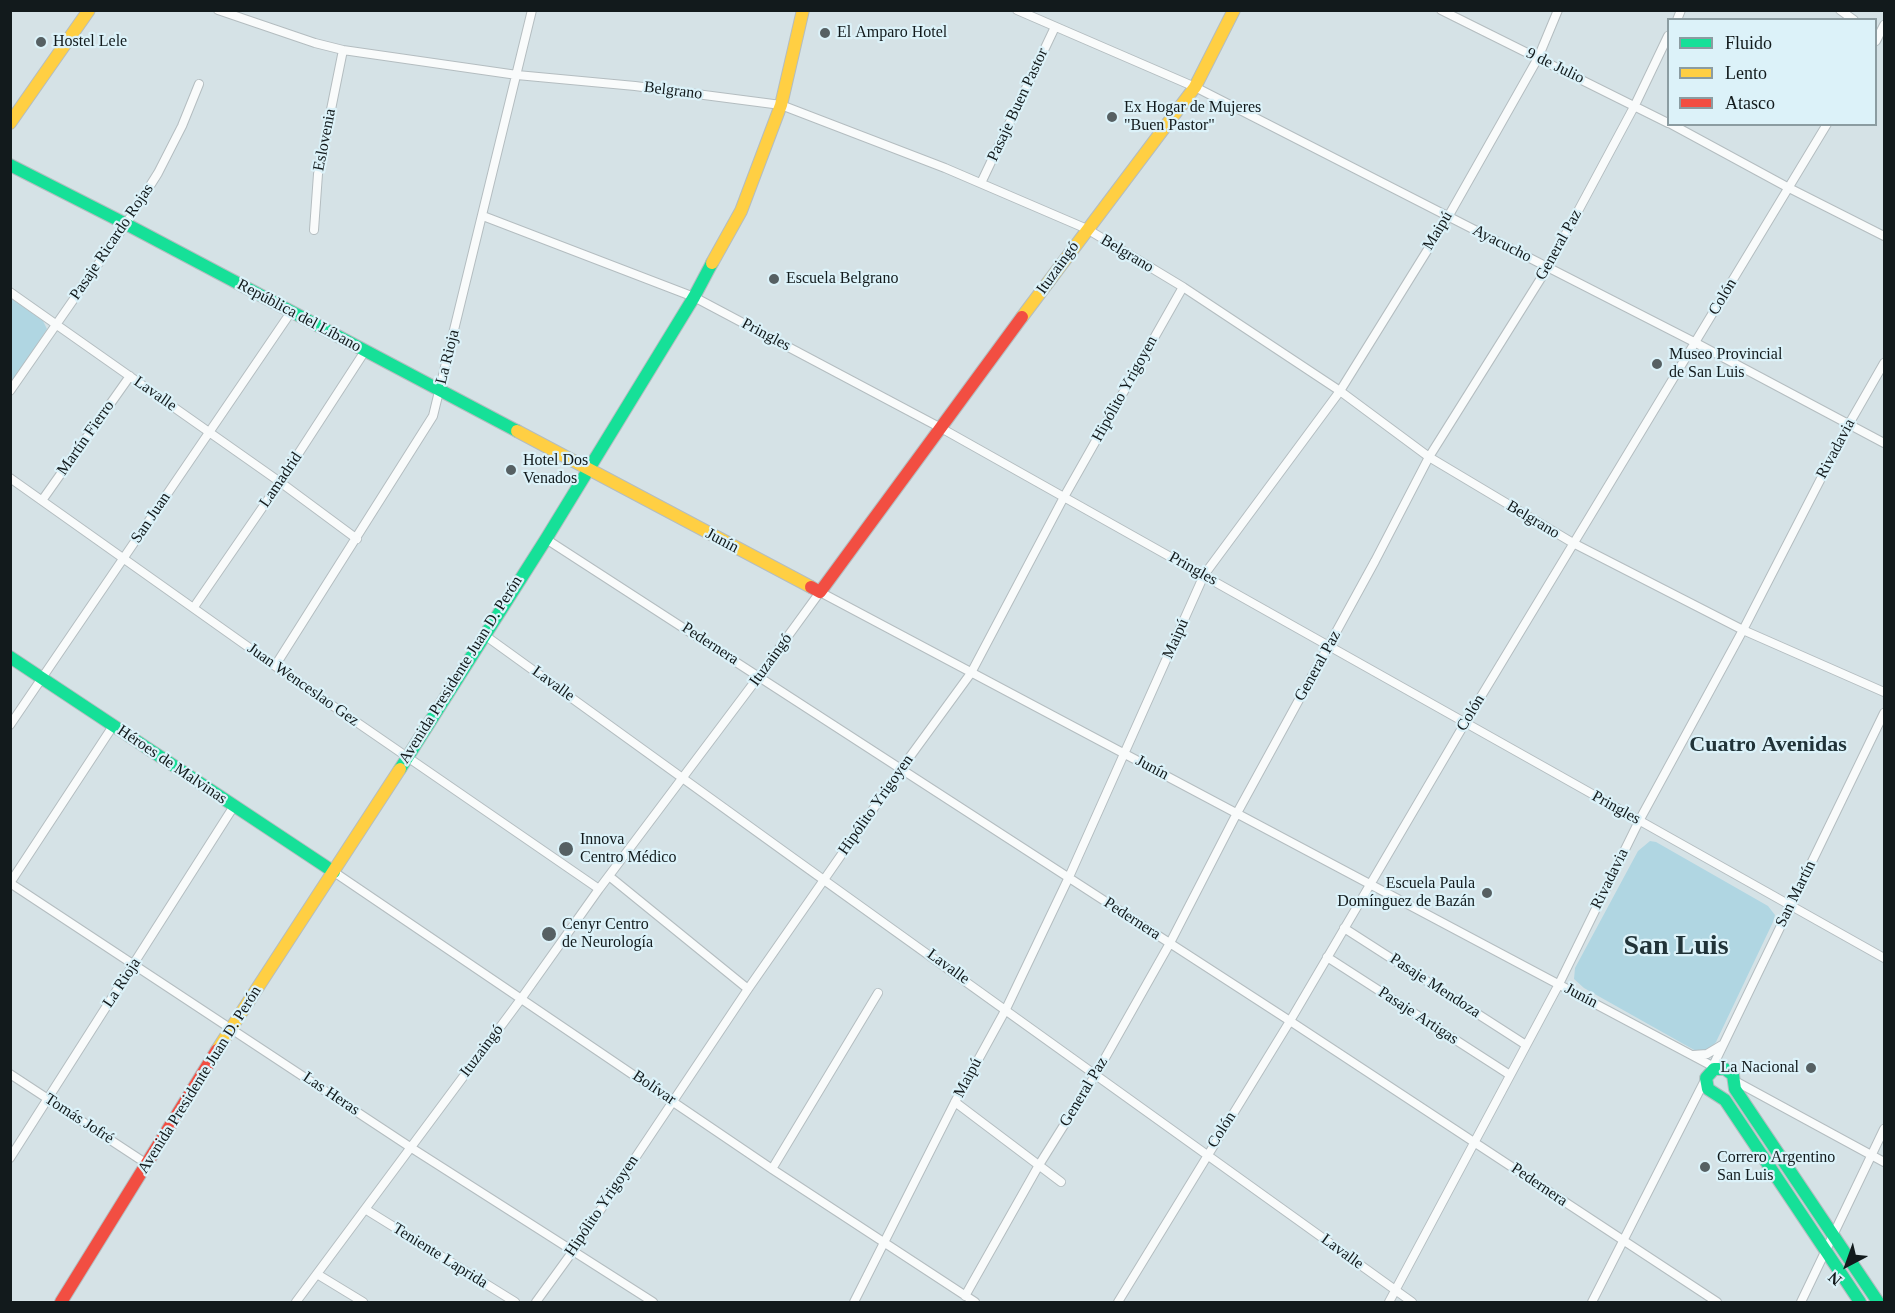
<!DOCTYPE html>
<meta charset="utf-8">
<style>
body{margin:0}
#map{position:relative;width:1895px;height:1313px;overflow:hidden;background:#d5e2e6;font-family:"Times New Roman",serif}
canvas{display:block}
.frame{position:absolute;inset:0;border:12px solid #121a1c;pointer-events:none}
.legend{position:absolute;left:1667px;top:18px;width:210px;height:108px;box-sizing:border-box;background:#dcf2f9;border:2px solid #8b9ca1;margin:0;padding:8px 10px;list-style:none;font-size:18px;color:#121a1c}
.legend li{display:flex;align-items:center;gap:12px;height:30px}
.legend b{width:30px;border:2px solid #8b9ca1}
.north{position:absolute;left:1817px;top:1235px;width:60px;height:60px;-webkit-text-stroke:4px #dcf2f9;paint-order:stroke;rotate:221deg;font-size:16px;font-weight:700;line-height:24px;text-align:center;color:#121a1c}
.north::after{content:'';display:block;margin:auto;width:21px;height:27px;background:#121a1c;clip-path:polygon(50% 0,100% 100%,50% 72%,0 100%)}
</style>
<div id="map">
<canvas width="1895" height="1313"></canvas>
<div class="frame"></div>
<ul class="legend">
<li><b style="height:8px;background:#16e098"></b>Fluido</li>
<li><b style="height:8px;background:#ffcf43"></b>Lento</li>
<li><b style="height:8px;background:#f24e42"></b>Atasco</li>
</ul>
<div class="north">N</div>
</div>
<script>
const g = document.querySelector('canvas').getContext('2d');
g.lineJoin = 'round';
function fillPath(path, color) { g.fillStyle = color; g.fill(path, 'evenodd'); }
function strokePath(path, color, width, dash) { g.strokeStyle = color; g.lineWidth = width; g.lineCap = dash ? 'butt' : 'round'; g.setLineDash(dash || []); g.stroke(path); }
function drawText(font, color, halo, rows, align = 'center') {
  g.font = font + ' "Times New Roman",serif'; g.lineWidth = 4.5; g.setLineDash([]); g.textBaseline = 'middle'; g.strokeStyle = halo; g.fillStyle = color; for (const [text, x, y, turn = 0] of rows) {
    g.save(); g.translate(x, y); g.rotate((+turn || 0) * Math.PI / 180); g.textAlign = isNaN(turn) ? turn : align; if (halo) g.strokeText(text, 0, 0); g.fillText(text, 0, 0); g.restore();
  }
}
const green = new Path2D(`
 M11,298L43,321L47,329L11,385Z
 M1650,841L1656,842L1768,906L1775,915L1773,922L1716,1042L1709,1050L1696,1051L1584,988L1574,979L1575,968L1638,851Z`);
const street = new Path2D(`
 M218,10L315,43L343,50L517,75L635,86L781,105L945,168L1087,229L1183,287L1340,391L1429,457L1573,543L1743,630L1884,692
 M1017,10L1195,87L1696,343L1884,443
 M1441,10L1668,123
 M1840,10L1854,20
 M1677,20L1681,10
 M1876,41L1884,25
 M1671,124L1789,188L1884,236
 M981,183L1055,27
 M483,216L694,297L941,428L1884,958
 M314,230L318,174L343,50
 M10,292L280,482L357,539
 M10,391L126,224L158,173L182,126L199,84
 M10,478L275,666L599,889
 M43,499L130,376
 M546,539L1290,1021L1717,1302
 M194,607L280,482L365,351
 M483,634C791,859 1104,1078 1412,1302
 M275,666L433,416L532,10
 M10,725L291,312
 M334,872L772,1169L975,1302
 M609,876L748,989
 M10,883L410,1147L653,1302
 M10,883L113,726
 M1344,928L1526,1045
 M1327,957L1510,1075
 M1693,1055L1707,1054L1722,1045
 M1710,1072L1884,713
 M10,1074L147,1164
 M1735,1081L1884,1162
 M955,1102L1061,1182
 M10,1158L234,806
 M772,1169L878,993
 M365,1209L515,1302
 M317,1274L363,1302
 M965,1296L1039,1165L1096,1074L1170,943L1237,813L1375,561L1429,457L1548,267L1635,105L1668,36
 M296,1302L521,999L599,889L759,676L820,592L1716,1068
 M536,1302L573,1251L748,989L901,769L971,673L1064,497L1183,287
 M854,1302L955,1102L1006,1009L1069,877L1204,575L1340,391L1448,217L1538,58L1558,10
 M1118,1302L1290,1021L1465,723L1827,124
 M1389,1302L1559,984L1639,821L1743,630L1849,424L1884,363
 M1592,1302L1706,1078
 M1801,1302L1884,1129`);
const fast = new Path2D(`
 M10,165L126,224L517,431
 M10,657L334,872
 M400,769L546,539L694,297L712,263
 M1860,1302L1725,1100L1708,1089L1706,1078L1714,1069H1725L1733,1075L1735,1089L1878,1302`);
const slow = new Path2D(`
 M10,123L89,10
 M712,263L741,211L781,105L803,10
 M1022,317L1195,87L1234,10
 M517,431L811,587
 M217,1050L400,769`);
const jam = new Path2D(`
 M811,587L820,592L1022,317
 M61,1302L217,1050`);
const markers = [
 [825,33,6,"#566063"],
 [41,42,6,"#566063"],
 [1112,117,6,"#566063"],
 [774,279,6,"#566063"],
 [1657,364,6,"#566063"],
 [511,470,6,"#566063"],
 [566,849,8,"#566063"],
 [1487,893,6,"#566063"],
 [549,934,8,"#566063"],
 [1811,1068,6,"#566063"],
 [1705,1167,6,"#566063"]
];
const poiNames = [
 ["El Amparo Hotel",837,33],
 ["Hostel Lele",53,42],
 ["Ex Hogar de Mujeres",1124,108],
 ["\"Buen Pastor\"",1124,126],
 ["Escuela Belgrano",786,279],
 ["Museo Provincial",1669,355],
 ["de San Luis",1669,373],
 ["Hotel Dos",523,461],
 ["Venados",523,479],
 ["Innova",580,840],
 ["Centro Médico",580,858],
 ["Escuela Paula",1475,884,"right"],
 ["Domínguez de Bazán",1475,902,"right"],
 ["Cenyr Centro",562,925],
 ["de Neurología",562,943],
 ["La Nacional",1799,1068,"right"],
 ["Correro Argentino",1717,1158],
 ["San Luis",1717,1176]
];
const streetNames = [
 ["9 de Julio",1555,66,26],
 ["Belgrano",673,91,7],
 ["Pasaje Buen Pastor",1018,105,-65],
 ["Eslovenia",325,140,-79],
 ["Maipú",1438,231,-59],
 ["Pasaje Ricardo Rojas",112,242,-56],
 ["Ayacucho",1502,244,27],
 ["General Paz",1559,245,-61],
 ["Belgrano",1127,254,31],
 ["Ituzaingó",1058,268,-54],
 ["Colón",1723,297,-59],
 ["República del Líbano",299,316,28],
 ["Pringles",766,335,28],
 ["La Rioja",448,357,-76],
 ["Hipólito Yrigoyen",1125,389,-61],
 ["Lavalle",155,394,35],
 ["Martín Fierro",86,438,-55],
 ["Rivadavia",1836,449,-62],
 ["Lamadrid",281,480,-56],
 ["San Juan",151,518,-56],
 ["Belgrano",1533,520,31],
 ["Junín",722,541,28],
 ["Pringles",1193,569,29],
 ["Maipú",1176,639,-66],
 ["Pedernera",710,644,33],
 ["Ituzaingó",771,660,-54],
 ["General Paz",1318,666,-61],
 ["Avenida Presidente Juan D. Perón",461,670,-58],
 ["Lavalle",553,684,36],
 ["Juan Wenceslao Gez",303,685,35],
 ["Colón",1471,713,-59],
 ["Héroes de Malvinas",172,765,34],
 ["Junín",1152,768,28],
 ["Hipólito Yrigoyen",876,805,-55],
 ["Pringles",1616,808,29],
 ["Rivadavia",1610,879,-64],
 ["San Martín",1796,894,-64],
 ["Pedernera",1132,919,33],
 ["Lavalle",948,967,36],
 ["La Rioja",122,983,-57],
 ["Pasaje Mendoza",1435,986,33],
 ["Junín",1581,996,28],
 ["Pasaje Artigas",1418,1016,33],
 ["Ituzaingó",482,1051,-53],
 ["Maipú",968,1078,-62],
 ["Avenida Presidente Juan D. Perón",200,1080,-58],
 ["Bolívar",654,1088,34],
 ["General Paz",1084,1092,-59],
 ["Las Heras",331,1094,34],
 ["Tomás Jofré",79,1119,33],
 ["Colón",1222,1130,-58],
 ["Pedernera",1539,1185,34],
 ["Hipólito Yrigoyen",602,1206,-56],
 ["Lavalle",1342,1252,36],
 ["Teniente Laprida",440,1256,32]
];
const districtNames = [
 ["Cuatro Avenidas",1768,745]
];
const townNames = [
 ["San Luis",1676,947]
];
fillPath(green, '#b0d6e2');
strokePath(street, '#b4bdc0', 10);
strokePath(fast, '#b4bdc0', 14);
strokePath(slow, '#b4bdc0', 14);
strokePath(jam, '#b4bdc0', 14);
strokePath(street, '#f9fbfb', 8);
strokePath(fast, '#16e098', 12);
strokePath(slow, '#ffcf43', 12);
strokePath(jam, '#f24e42', 12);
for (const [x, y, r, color] of markers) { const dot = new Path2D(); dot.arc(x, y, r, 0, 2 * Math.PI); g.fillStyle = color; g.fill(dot); strokePath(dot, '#dcf2f9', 2); }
drawText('16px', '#121a1c', '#dcf2f9', poiNames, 'left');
drawText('16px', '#121a1c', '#dcf2f9', streetNames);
drawText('bold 22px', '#213338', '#dcf2f9', districtNames);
drawText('bold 28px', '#213338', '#dcf2f9', townNames);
</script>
